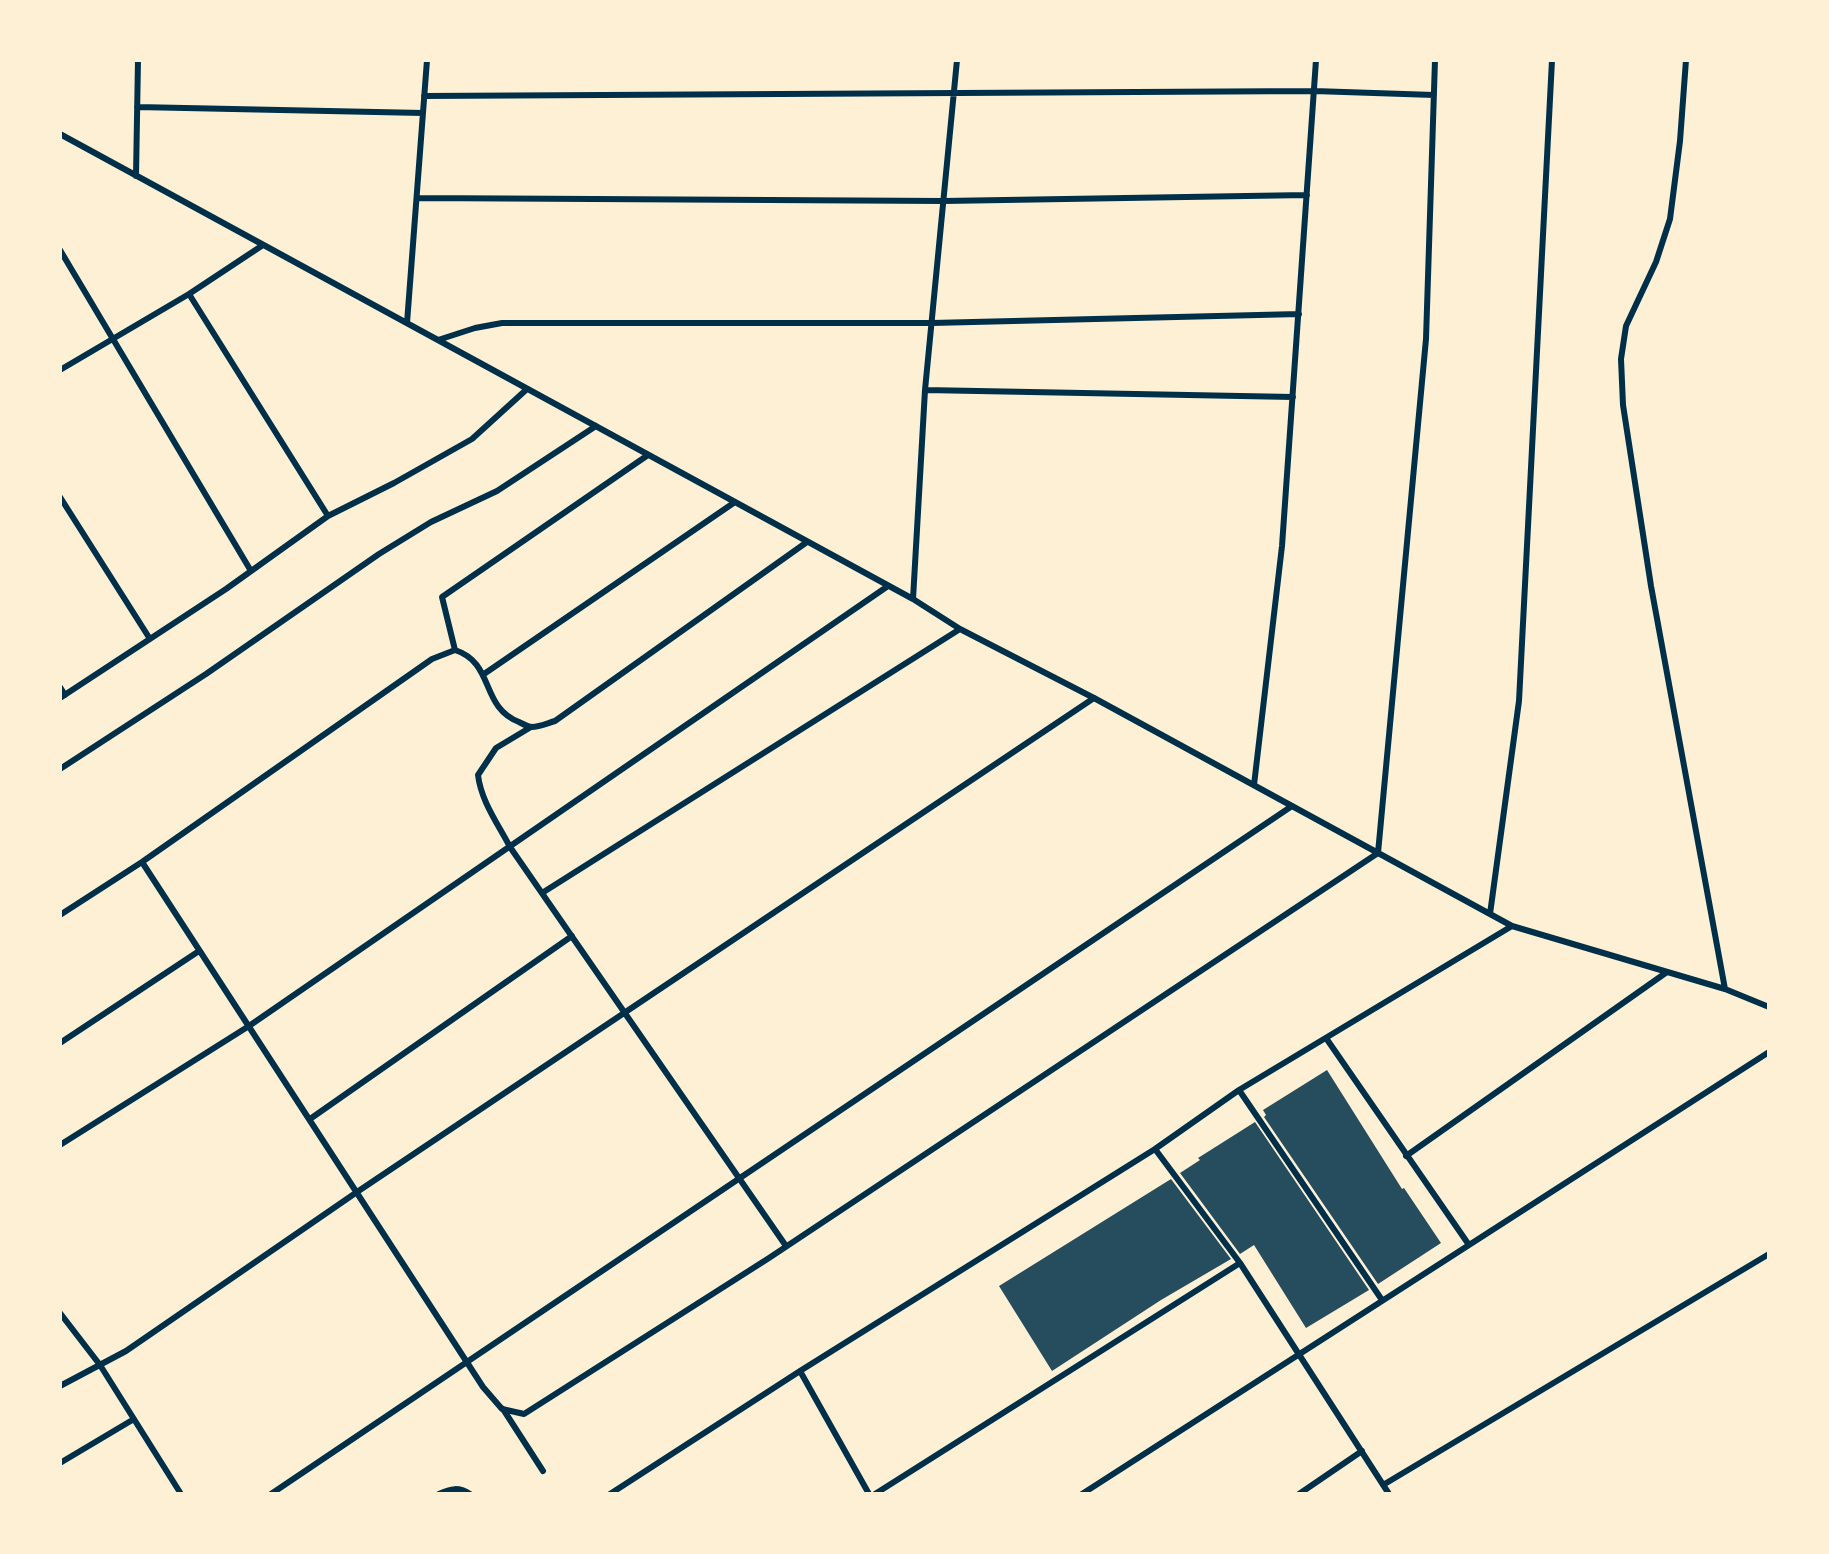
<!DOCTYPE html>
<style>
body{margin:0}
#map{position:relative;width:1829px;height:1554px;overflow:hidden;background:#fdf0d5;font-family:"Work Sans",sans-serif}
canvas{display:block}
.frame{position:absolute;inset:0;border:62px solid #fdf0d5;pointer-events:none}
</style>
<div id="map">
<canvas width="1829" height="1554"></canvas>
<div class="frame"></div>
</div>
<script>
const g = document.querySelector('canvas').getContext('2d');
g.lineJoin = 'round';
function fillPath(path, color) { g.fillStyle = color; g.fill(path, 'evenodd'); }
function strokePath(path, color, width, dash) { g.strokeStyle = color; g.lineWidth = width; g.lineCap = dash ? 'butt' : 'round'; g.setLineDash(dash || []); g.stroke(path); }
const building = new Path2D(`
 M1327,1070L1402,1189L1404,1188L1441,1243L1378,1284L1264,1117L1266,1115L1263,1110Z
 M1255,1122L1369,1290L1306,1328L1254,1245L1240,1254L1180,1173L1200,1160L1198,1158Z
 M1171,1179L1231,1259L1161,1300L1052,1371L999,1286Z`);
const minor = new Path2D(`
 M1686,60L1680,141L1670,219L1656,262L1626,326L1621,359L1623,405L1651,586L1725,989
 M424,96L1314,91L1434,95
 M137,107L423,113
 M60,134L913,599L960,629L1094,698L1512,926L1725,989L1769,1007
 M136,176L138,60
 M417,198L944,201L1307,195
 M60,250L251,571
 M189,294L328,516
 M407,323L427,60
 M438,340L475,328L502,323H932L1299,314
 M60,370L189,294L263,245
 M925,390L1293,397
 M60,497L150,639
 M913,599L925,390L957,60
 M455,650L442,597L648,455
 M484,674L735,502
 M60,687L65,695
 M60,698L226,589L328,516L394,483L472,439L527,389
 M531,727L496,748L478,775C481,801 498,824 510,847L786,1246
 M60,769L206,674L379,554L431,522L497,491L596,426
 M1254,785L1282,546L1316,60
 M142,862L483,1387L502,1409L524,1414L769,1258L1378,853L1426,339L1435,60
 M542,893L960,629
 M1490,914L1519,701L1552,60
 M60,915L142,862L432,659L455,650C495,663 480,707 519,722C523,724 528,727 532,727C539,727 548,723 555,721L807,542
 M1326,1038L1469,1245
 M60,1043L199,951
 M1239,1090L1382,1300
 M310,1119L572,936
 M60,1145L249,1026L888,586
 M1155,1149L1240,1263L1389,1494
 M1406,1156L1667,972
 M60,1313L100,1365L181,1494
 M800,1371L869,1494
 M60,1386L126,1351L357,1192L1094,698
 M503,1409L543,1471
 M60,1463L134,1419
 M1383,1485L1769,1254
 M271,1494L1292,806
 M439,1494C451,1488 459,1487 470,1494
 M610,1494L800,1371L1155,1149L1239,1090L1512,926
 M875,1494L1240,1263
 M1082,1494L1769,1052
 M1299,1494L1362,1451`);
fillPath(building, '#264d5e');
strokePath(minor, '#003049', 6);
</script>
